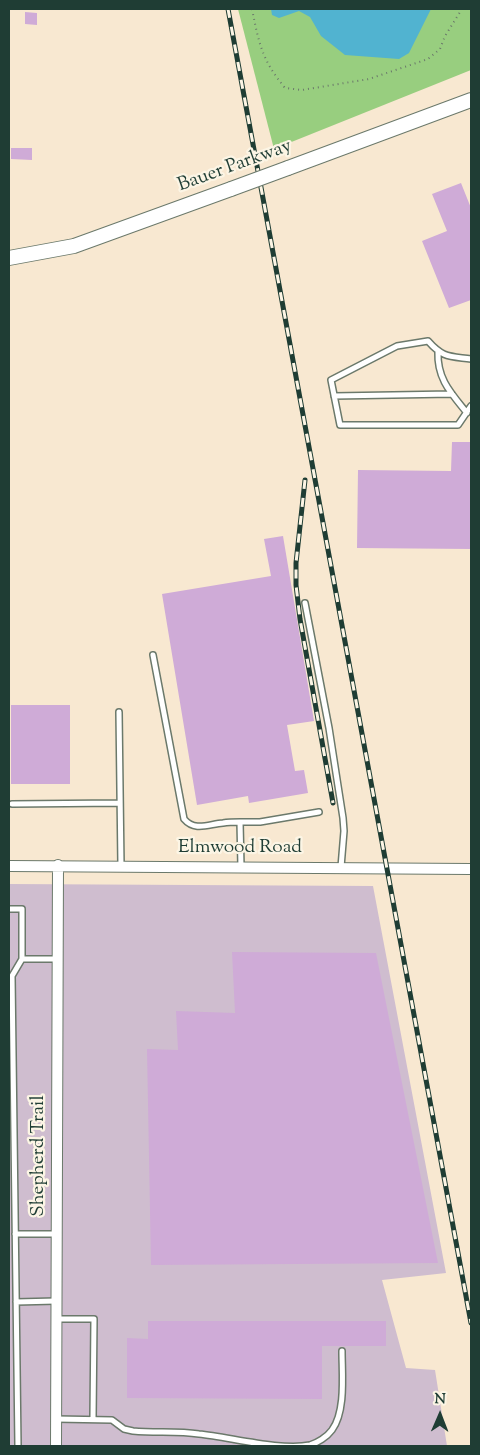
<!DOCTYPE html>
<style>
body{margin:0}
#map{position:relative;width:480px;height:1455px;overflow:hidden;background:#f8e8d1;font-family:"Sorts Mill Goudy",serif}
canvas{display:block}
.frame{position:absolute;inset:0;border:10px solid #1f3d34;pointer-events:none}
.north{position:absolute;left:415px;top:1390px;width:50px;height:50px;-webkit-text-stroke:4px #fcf5e5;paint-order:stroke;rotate:1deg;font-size:14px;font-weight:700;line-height:20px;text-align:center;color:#1f3d34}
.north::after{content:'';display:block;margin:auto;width:18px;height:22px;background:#1f3d34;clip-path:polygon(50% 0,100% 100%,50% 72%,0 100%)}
</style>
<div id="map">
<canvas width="480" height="1455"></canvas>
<div class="frame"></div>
<div class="north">N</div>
</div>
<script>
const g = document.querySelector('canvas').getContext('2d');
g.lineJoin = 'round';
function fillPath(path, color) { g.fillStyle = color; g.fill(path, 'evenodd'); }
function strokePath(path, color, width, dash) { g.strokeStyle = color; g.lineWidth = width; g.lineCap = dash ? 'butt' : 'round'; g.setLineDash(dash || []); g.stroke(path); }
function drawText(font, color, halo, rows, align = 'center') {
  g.font = font + ' "Sorts Mill Goudy",serif'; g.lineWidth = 4.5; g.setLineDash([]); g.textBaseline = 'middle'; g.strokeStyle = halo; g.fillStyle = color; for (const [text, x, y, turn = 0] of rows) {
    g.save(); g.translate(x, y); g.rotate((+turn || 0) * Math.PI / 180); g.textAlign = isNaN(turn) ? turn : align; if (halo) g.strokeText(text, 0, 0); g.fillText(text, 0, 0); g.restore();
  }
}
const industrial = new Path2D(`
 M9,884L373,886L446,1273L382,1280L406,1368L435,1370L447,1446H9Z`);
const green = new Path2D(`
 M238,9H471V70L274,149Z`);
const water = new Path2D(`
 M271,9H431L409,53L399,59L345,55L321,36L310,17L299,11L279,18L272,15Z`);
const building = new Path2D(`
 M25,12L37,13V25L25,24Z
 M11,148H32V160L11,159Z
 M461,183L471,208V300L449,308L422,241L447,231L432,194Z
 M452,442H471V549L357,548L358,470L451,471Z
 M283,536L314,721L287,725L295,771L304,770L308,793L249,803L248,796L197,805L162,594L271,576L264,539Z
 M11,705H70V784H11Z
 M232,952L376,953L438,1263L151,1265L147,1049L178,1050L176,1011L235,1013Z
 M148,1321H386V1346H322V1399L127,1398V1338L148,1339Z`);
const path = new Path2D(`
 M252,9C259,44 262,60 285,88L302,90L369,79L428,59L440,49L445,36L462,9`);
const service = new Path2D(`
 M438,352C437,379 451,393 467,413
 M471,359C449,356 443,358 428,341L397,346L331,380L340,425H458L471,406
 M334,396L452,394
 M305,603L329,728L343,818L344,831L341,867
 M153,655L184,819C195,832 209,824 223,823C229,822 234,822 240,822L241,867
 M119,712L121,866
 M12,804L120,803
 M240,822H260L319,812
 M9,909H22V959L12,976L18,1446
 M22,959H57
 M15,1234H56
 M16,1302L56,1301
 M56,1319H94L93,1418
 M56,1419L112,1420L124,1429L133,1431C155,1433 177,1431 199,1434C230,1437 281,1451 310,1445C317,1443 327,1437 332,1430C346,1411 342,1374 342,1351`);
const minor = new Path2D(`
 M9,866L471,869
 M56,1446L58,865`);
const secondary = new Path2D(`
 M288,168L471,100
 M9,258L74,246L231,189`);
const rail = new Path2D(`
 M228,9L471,1323
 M305,480L296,563V585L300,619L333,803`);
const secondaryBridge = new Path2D(`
 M231,189L288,168`);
const streetNames = [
 ["Bauer Parkway",235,167,-20],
 ["Elmwood Road",240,849],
 ["Shepherd Trail",40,1156,-90]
];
fillPath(industrial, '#cfbdcf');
fillPath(green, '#98ce7f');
fillPath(water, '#51b3d0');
fillPath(building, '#cfabd7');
strokePath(service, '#6b796b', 8);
strokePath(minor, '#6b796b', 12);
strokePath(secondary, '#6b796b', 16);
strokePath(path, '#6b796b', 2, [1, 4]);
strokePath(service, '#fff', 5);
strokePath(minor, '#fff', 10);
strokePath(secondary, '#fff', 14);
strokePath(rail, '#1f3d34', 5);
strokePath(rail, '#fcf5e5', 3, [9]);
strokePath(secondaryBridge, '#6b796b', 16, []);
strokePath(secondaryBridge, '#fff', 14);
drawText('19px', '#1f3d34', '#fcf5e5', streetNames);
</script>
